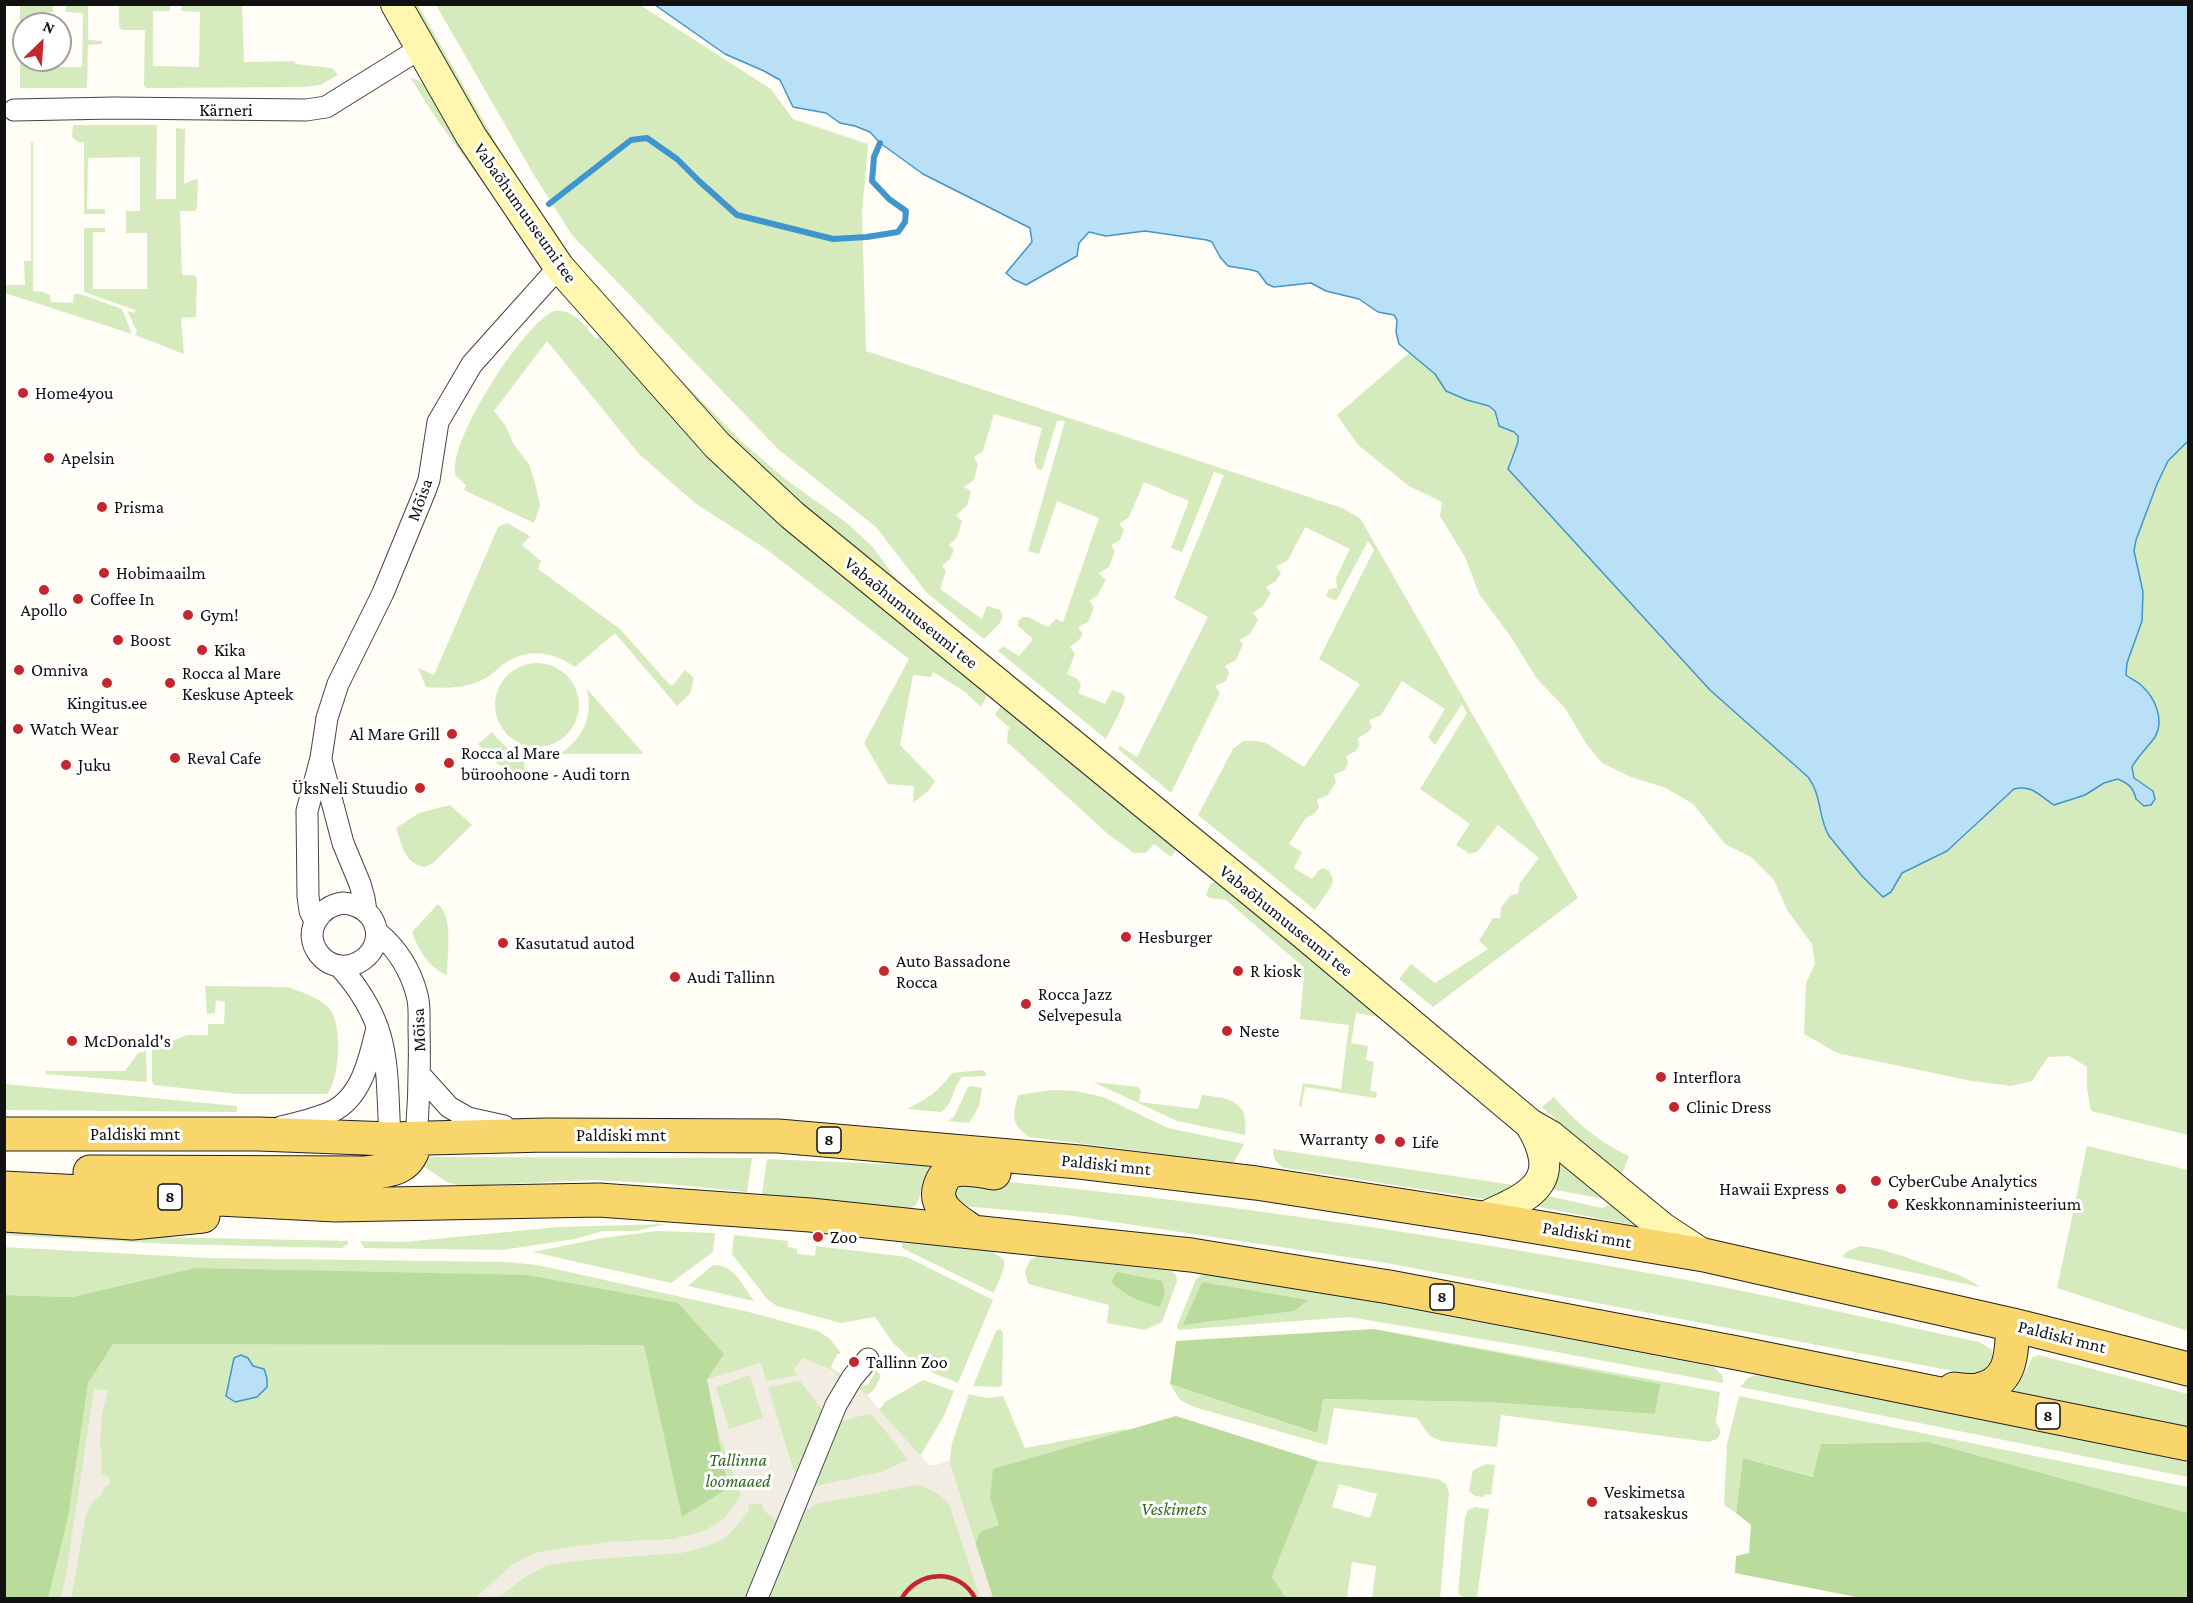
<!DOCTYPE html>
<meta charset="utf-8">
<style>
body{margin:0}
#map{position:relative;width:2193px;height:1603px;overflow:hidden;background:#fffdf5;font-family:"Crimson Pro",serif}
canvas{display:block}
.frame{position:absolute;inset:0;border:6px solid #111;pointer-events:none}
.north{position:absolute;left:12px;top:12px;width:60px;height:60px;box-sizing:border-box;background:#fff;border:2px solid #a0a0a0;border-radius:50%;rotate:25deg;font-size:16px;font-weight:700;line-height:24px;text-align:center;color:#111}
.north::after{content:'';display:block;margin:auto;width:21px;height:27px;background:#c4262e;clip-path:polygon(50% 0,100% 100%,50% 72%,0 100%)}
</style>
<div id="map">
<canvas width="2193" height="1603"></canvas>
<div class="frame"></div>
<div class="north">N</div>
</div>
<script>
const g = document.querySelector('canvas').getContext('2d');
g.lineJoin = 'round';
function fillPath(path, color) { g.fillStyle = color; g.fill(path, 'evenodd'); }
function strokePath(path, color, width, dash) { g.strokeStyle = color; g.lineWidth = width; g.lineCap = dash ? 'butt' : 'round'; g.setLineDash(dash || []); g.stroke(path); }
function drawText(font, color, halo, rows, align = 'center') {
  g.font = font + ' "Crimson Pro",serif'; g.lineWidth = 6; g.setLineDash([]); g.textBaseline = 'middle'; g.strokeStyle = halo; g.fillStyle = color; for (const [text, x, y, turn = 0] of rows) {
    g.save(); g.translate(x, y); g.rotate((+turn || 0) * Math.PI / 180); g.textAlign = isNaN(turn) ? turn : align; if (halo) g.strokeText(text, 0, 0); g.fillText(text, 0, 0); g.restore();
  }
}
const green = new Path2D(`
 M20,5H53V12L37,13V24H24V60H37V67H82L83,13L66,12V5H88V40L102,41V44L88,45L87,88H20Z
 M119,5H170V11H153V66L199,67L200,12L181,11L182,5L242,4L244,62L294,61L296,64L332,68L338,75L320,85L303,87L146,88L144,86L145,30H122L119,27Z
 M411,5H418L526,196L524,198Z
 M436,5H640L771,89L793,119L868,144L862,213L866,351L1342,508L1360,518L1578,898L1433,1007L1399,979L1411,964L1435,983L1488,949L1479,941L1493,918H1500L1501,907L1511,895L1518,894L1520,883L1539,858L1498,825L1478,851L1470,854L1456,845L1470,824L1420,789L1467,713L1462,704L1435,745L1428,737L1445,709L1402,681L1381,715L1369,720L1372,727L1368,732L1358,738L1359,745L1356,751L1346,756L1348,763L1345,770L1334,775L1336,782L1328,795L1317,800L1319,807L1315,813L1305,819L1289,844L1302,852L1294,868L1312,879L1318,871L1323,868L1329,871L1333,878L1332,885L1315,910L1198,815L1233,749L1243,741H1256L1266,743L1304,767L1360,684L1319,659L1374,550L1368,541L1336,601L1326,596L1329,589L1337,588L1336,578L1350,549L1305,527L1288,560L1276,567L1281,573L1276,581L1266,587L1271,593L1263,606L1253,613L1258,620L1250,634L1239,640L1243,644L1236,660L1225,666L1229,672L1226,681L1215,686L1220,693L1171,793L1118,749L1120,746L1137,757L1208,617L1174,598L1224,475L1214,472L1182,552L1171,548L1189,501L1144,482L1129,517L1119,524L1124,530L1120,540L1111,545L1115,551L1109,567L1099,573L1106,580L1097,596L1089,601L1094,607L1088,622L1078,627L1083,634L1078,641L1070,647L1075,654L1067,674L1078,679L1081,685L1078,693L1105,704L1112,690L1123,694L1125,698L1124,703L1106,739L998,651L1003,646L1019,656L1033,639L1018,626V621L1023,617H1028L1048,627L1056,619L1063,622L1099,518L1057,501L1039,554L1028,551L1065,421H1057L1042,470L1037,469L1034,460L1042,428L994,414L983,451L974,457L978,464L974,480L964,487L971,491L967,506L956,515L962,521L957,537L949,545L954,550L950,559L942,566L946,571L940,589L982,619L987,606L1000,610L1003,616L1000,623L984,639L927,593L876,527L779,450L572,235L534,175Z
 M410,77L419,81L425,87L490,184L486,187L435,117Z
 M73,125H157L156,199H176V128L185,129L184,184L193,180L198,179L197,208L195,211H180L182,275H194L197,278L196,317L181,318L184,354L135,335L137,331L127,311L135,313V310L84,292V228H105V232H93V289H147V233H126V211H140V157L88,158L87,209H105V214H84V142H78L72,137Z
 M31,142H33V291L43,292L50,295L51,302L73,303L74,294H80L122,309L132,334L5,293V285H25L24,261H31Z
 M554,311C574,309 584,325 596,339L601,335L986,692V697L981,707L964,691L933,672L931,677L913,675L900,745L935,781L929,790L913,803L914,786L888,784L864,743L909,659L766,549L695,503L639,454L547,341L494,411L505,425L514,445L529,464L535,483L540,506L534,523L464,490L466,485L456,476C445,445 524,323 554,311Z
 M1409,353L1435,374L1446,391L1467,400L1481,402L1495,410L1496,422L1518,436V441L1509,462L1794,766C1827,788 1813,809 1829,836L1862,876L1883,897C1893,890 1896,878 1904,872C1915,863 1930,862 1941,855C1969,837 1988,808 2014,789C2028,786 2039,791 2048,802L2075,799L2112,779C2126,778 2133,787 2136,799L2144,806L2145,785L2134,778L2132,767C2138,756 2148,747 2155,737C2165,720 2155,698 2142,686C2137,681 2131,679 2126,675L2127,663L2142,621L2143,592L2134,551L2136,540L2157,484L2168,461L2188,441V1135L2091,1111L2087,1088V1067L2069,1056L2048,1057L2032,1081L2011,1086L1972,1081L1837,1053L1804,1034L1806,983L1815,964L1812,944L1787,910L1774,880L1751,857L1725,844L1693,804L1666,788L1631,777L1602,763L1587,745L1565,708L1537,679L1511,637L1479,594L1465,557L1440,516L1442,502L1409,486L1358,445L1337,415Z
 M657,355L741,441L785,479L847,523L872,546L901,586L739,452Z
 M507,523L530,536L522,545L541,561L538,569L620,629L670,685H673L685,670L694,678L690,694L677,706L615,633L575,667C552,651 528,648 505,663C498,668 493,674 486,678C468,688 445,689 426,687L418,668L434,675L498,527Z
 M495 705a42 42 0 1 1 84 0a42 42 0 1 1-84 0Z
 M587,689L644,754H560C583,738 593,718 587,689Z
 M1001,706H1006L1179,846L1171,857L1154,844L1146,853H1134L1109,835L1007,742L1008,730L1010,728L995,715Z
 M492,732C502,744 510,752 525,757L524,774H501L504,768L495,762L478,744Z
 M450,805L472,825L433,863L425,867C405,864 402,846 396,828L419,813Z
 M1217,881L1366,999L1362,1003L1378,1017L1356,1013L1351,1043L1368,1046L1366,1060L1374,1062L1370,1091L1377,1092L1376,1098L1305,1087L1301,1108L1299,1105L1303,1083L1341,1089L1349,1025L1300,1019L1304,975L1301,965L1226,900L1209,898L1206,895L1210,884Z
 M438,904C454,918 447,955 447,975C428,967 419,951 412,932Z
 M205,986L287,987C300,991 319,998 329,1008C343,1023 340,1079 327,1094H238L154,1085L152,1081V1049L187,1035H208V1024H224L225,1002L216,1000L215,1013L207,1014Z
 M146,1051L147,1082L45,1074L46,1071H125L138,1053Z
 M981,1070L986,1072V1076L962,1077C952,1088 954,1104 941,1112L907,1109C927,1099 938,1092 952,1073Z
 M1093,1082L1138,1087L1141,1090L1139,1102L1198,1109L1202,1095C1230,1098 1250,1101 1245,1135L1177,1121Z
 M5,1084L237,1106V1112L5,1110Z
 M972,1086L982,1088L979,1106L969,1123L948,1121L954,1117L968,1087Z
 M1052,1090L1076,1091L1103,1097L1168,1128L1244,1144L1234,1162H1228L1029,1137C1010,1122 1013,1117 1018,1095Z
 M1554,1097C1575,1122 1599,1142 1629,1156L1621,1177L1542,1107Z
 M2087,1146L2188,1170V1331L2057,1288Z
 M1273,1149L1527,1187L1497,1201L1285,1168C1276,1164 1273,1159 1273,1149Z
 M430,1157L752,1158L747,1192L669,1184L594,1180L460,1186L447,1182L423,1166Z
 M767,1159L933,1166C930,1170 926,1173 924,1178C918,1193 924,1202 907,1211L762,1194Z
 M1558,1160L1612,1194L1604,1199L1551,1189Z
 M967,1178C1205,1200 1441,1235 1676,1278C1778,1297 1878,1321 1979,1342L1992,1350V1366L1980,1376L1387,1263L1067,1215L962,1206L956,1201L952,1191Z
 M1544,1195L1602,1208L1619,1201L1636,1224L1633,1225L1529,1205Z
 M666,1224L636,1231H603L575,1239L502,1250L364,1248L360,1241L404,1242L558,1227Z
 M4,1227L156,1237L348,1241V1244L342,1248L169,1244L5,1235Z
 M657,1231L715,1233L713,1252L671,1283L533,1252L602,1238Z
 M734,1235L788,1241V1247L797,1249V1254L815,1256L816,1246L907,1257L993,1300L958,1383L919,1367L893,1343L875,1317L841,1323L777,1306L768,1300L732,1254Z
 M902,1243L992,1251L1004,1260V1268L994,1293L902,1248Z
 M1860,1246C1881,1248 1900,1255 1919,1262C1939,1269 1962,1273 1980,1287L1842,1257L1846,1252Z
 M4,1247L207,1258L508,1262L537,1265L753,1313L818,1331L829,1338L841,1353L837,1354L831,1367C838,1375 850,1376 859,1386L869,1384L876,1370L881,1376L874,1390L867,1395L879,1410L885,1402L923,1380L954,1391L944,1416L920,1456L926,1466L940,1467L949,1465L952,1443L969,1394L987,1398L1003,1396L1025,1448L1126,1429L1259,1598H5V1342L195,1268L72,1297L5,1295Z
 M1038,1256L1171,1271L1176,1275L1177,1281L1162,1322L1145,1330L1107,1323L1109,1305L1028,1284L1025,1271L1030,1260Z
 M713,1265C734,1264 743,1286 754,1301L688,1286Z
 M1212,1274L1321,1292L1714,1367L1722,1375L1723,1383L1524,1346L1349,1317L1178,1330L1177,1326L1196,1279L1202,1275Z
 M1000,1329L1003,1332L1002,1385L999,1387L973,1386L996,1331Z
 M1374,1329L1720,1392L1716,1422L1721,1432L1717,1439L1709,1442L1501,1415L1497,1447L1441,1441L1430,1436L1417,1418L1334,1408L1327,1445L1194,1407L1180,1400L1170,1384L1316,1433L1322,1399L1488,1402L1655,1414L1659,1384Z
 M2039,1355L2188,1394V1429L2014,1392L2033,1357Z
 M1762,1375L2188,1462V1477L1740,1387L1749,1377Z
 M1739,1396L2188,1487V1513L1929,1442L1822,1444L1814,1477L1743,1458L1736,1513L1724,1505L1727,1444Z
 M1318,1461L1438,1479L1446,1484L1449,1493L1440,1598H1372L1376,1566L1352,1562L1347,1598H1286L1272,1577ZM1339,1484L1377,1494L1370,1518L1332,1507Z
 M1486,1464L1495,1465L1491,1495L1485,1494L1484,1497L1475,1496L1469,1491L1473,1470Z
 M1475,1507L1489,1509L1477,1598H1463L1458,1593L1465,1517L1468,1510Z`);
const forest = new Path2D(`
 M195,1268L527,1275L678,1303L724,1354L707,1379L728,1488L682,1517L644,1345L113,1344L88,1383L68,1517L48,1598H5V1295L72,1297Z
 M1117,1272L1162,1281L1165,1292L1160,1307C1140,1302 1126,1296 1111,1282Z
 M1202,1282L1308,1300L1294,1311L1183,1325Z
 M1374,1329L1660,1384L1655,1414L1488,1402L1323,1399L1317,1433L1170,1384L1176,1341Z
 M1176,1416L1318,1461L1272,1577L1286,1598H993L975,1545L980,1532L999,1525L990,1498L993,1469Z
 M1929,1442L2188,1513V1598H1861L1735,1573L1736,1556L1749,1553L1751,1525L1736,1513L1743,1458L1813,1477L1821,1444Z`);
const plaza = new Path2D(`
 M803,1358L833,1370L846,1388L858,1386L929,1465H937L949,1460L993,1598H980L949,1504L937,1493L918,1485L816,1504L800,1515L766,1598H746L778,1521L764,1511L762,1503L748,1505L749,1511L731,1532L724,1539L705,1547L681,1553L584,1560L546,1566L525,1577L498,1598H475L513,1564L538,1552L607,1542L673,1539L704,1531L725,1518L741,1495L718,1431L707,1379L761,1363L766,1381L797,1375L793,1370ZM750,1375L763,1418L729,1429L716,1387ZM800,1381L823,1411L798,1475L794,1472L768,1387ZM869,1414L875,1418L908,1460L881,1472L815,1486L813,1484L840,1421Z
 M94,1389L108,1391L102,1413L100,1445L102,1451L101,1474L110,1478L109,1485L103,1488L102,1494L92,1503L86,1515L71,1598H61L67,1569Z`);
const water = new Path2D(`
 M655,5H2188V441L2168,461L2157,484L2136,540L2134,551L2143,592L2142,621L2127,663L2126,675C2131,679 2137,681 2142,686C2155,698 2165,720 2155,737C2148,747 2138,756 2132,767L2134,778L2153,791L2155,799L2151,805L2144,806L2136,799C2133,787 2129,784 2118,779L2104,783L2085,795L2054,805C2040,797 2033,784 2014,789L1947,851L1902,873L1891,892L1883,897L1862,876L1829,836C1818,818 1822,795 1808,777L1710,690L1508,469L1518,442V436L1514,432L1499,426L1495,411L1489,406L1467,400L1446,391L1435,374L1399,344L1396,332L1397,320L1394,315L1378,312L1359,299L1326,291L1311,283L1274,287L1267,284L1258,272L1252,270L1228,266L1220,257L1212,242L1207,240L1145,231L1106,236L1089,232L1079,243L1077,256L1026,285L1013,279L1006,273L1032,242L1030,228L923,174L880,143L870,132L855,126L840,123L826,113L793,107L780,80L764,71L725,54Z
 M241,1355L248,1358L253,1366L264,1369L267,1378V1387L257,1397L235,1402L226,1396L234,1358Z`);
const stream = new Path2D(`
 M549,204L631,140L647,138L677,159L699,181L737,215L833,239L867,237L898,232L905,222L906,211L889,199L872,181L874,157L880,143`);
const street = new Path2D(`
 M14,110L114,108L306,110L326,107L421,48
 M321,760L343,843L360,884L364,898L366,911
 M343,903C355,904 364,908 371,917C393,951 344,985 319,954C302,932 319,906 343,903Z
 M315,921L310,911L308,896L307,811L321,758L327,718L338,684L383,593L425,491L429,480L438,422L472,364L559,267
 M378,933C397,948 411,971 417,995C420,1005 419,1017 419,1027C420,1065 419,1102 416,1139
 M339,966C392,1024 386,1066 390,1139
 M421,1076L449,1107L468,1118L504,1126
 M281,1127C297,1123 316,1119 331,1112C362,1098 370,1057 377,1028
 M757,1598L836,1405L852,1378L868,1359`);
const secondary = new Path2D(`
 M396,4L471,136L559,267L717,445L792,515L1305,935L1530,1124L1551,1136L1663,1228L1704,1255
 M1482,1218C1531,1196 1565,1182 1530,1124`);
const primary = new Path2D(`
 M4,1134H259L390,1139L546,1135L778,1136L1079,1162L1256,1183L1482,1218L1704,1255L2013,1325L2188,1369
 M90,1172L363,1173C391,1170 410,1171 416,1139
 M4,1188L336,1205L599,1200L810,1215L1191,1255L1389,1287L1737,1353L2188,1444
 M4,1215L132,1223L203,1216
 M973,1232C958,1221 932,1208 940,1186C942,1180 945,1174 952,1171C964,1167 982,1171 994,1173
 M1954,1389C1962,1390 1971,1391 1978,1390C2013,1383 2011,1353 2013,1325`);
const rail = new Path2D(`
 M902,1598C918,1570 959,1568 975,1598`);
const markers = [
 [23,393,6,"#c4262e"],
 [49,458,6,"#c4262e"],
 [102,507,6,"#c4262e"],
 [104,573,6,"#c4262e"],
 [44,590,6,"#c4262e"],
 [78,599,6,"#c4262e"],
 [188,615,6,"#c4262e"],
 [118,640,6,"#c4262e"],
 [202,650,6,"#c4262e"],
 [19,670,6,"#c4262e"],
 [107,683,6,"#c4262e"],
 [170,683,6,"#c4262e"],
 [18,729,6,"#c4262e"],
 [452,734,6,"#c4262e"],
 [175,758,6,"#c4262e"],
 [449,763,6,"#c4262e"],
 [66,765,6,"#c4262e"],
 [420,788,6,"#c4262e"],
 [1126,937,6,"#c4262e"],
 [503,943,6,"#c4262e"],
 [884,971,6,"#c4262e"],
 [1238,971,6,"#c4262e"],
 [675,977,6,"#c4262e"],
 [1026,1004,6,"#c4262e"],
 [1227,1031,6,"#c4262e"],
 [72,1041,6,"#c4262e"],
 [1661,1077,6,"#c4262e"],
 [1674,1107,6,"#c4262e"],
 [1380,1139,6,"#c4262e"],
 [1400,1142,6,"#c4262e"],
 [1876,1181,6,"#c4262e"],
 [1841,1189,6,"#c4262e"],
 [1893,1204,6,"#c4262e"],
 [818,1237,6,"#c4262e"],
 [854,1362,6,"#c4262e"],
 [1592,1502,6,"#c4262e"]
];
const shields = [
 [829,1140,24],
 [170,1197,24],
 [1442,1297,24],
 [2048,1416,24]
];
const shieldNames = [
 ["8",829,1140],
 ["8",170,1197],
 ["8",1442,1297],
 ["8",2048,1416]
];
const streetNames = [
 ["Kärneri",226,110],
 ["Vabaõhumuuseumi tee",525,213,55],
 ["Mõisa",420,500,-70],
 ["Vabaõhumuuseumi tee",911,613,39],
 ["Vabaõhumuuseumi tee",1286,921,39],
 ["Mõisa",419,1030,-92],
 ["Paldiski mnt",135,1134],
 ["Paldiski mnt",621,1135],
 ["Paldiski mnt",1106,1165,6],
 ["Paldiski mnt",1587,1235,10],
 ["Paldiski mnt",2062,1337,14]
];
const poiNames = [
 ["Home4you",35,393],
 ["Apelsin",61,458],
 ["Prisma",114,507],
 ["Hobimaailm",116,573],
 ["Coffee In",90,599],
 ["Apollo",44,610,"center"],
 ["Gym!",200,615],
 ["Boost",130,640],
 ["Kika",214,650],
 ["Omniva",31,670],
 ["Rocca al Mare",182,673],
 ["Keskuse Apteek",182,694],
 ["Kingitus.ee",107,703,"center"],
 ["Watch Wear",30,729],
 ["Al Mare Grill",440,734,"right"],
 ["Rocca al Mare",461,753],
 ["büroohoone - Audi torn",461,774],
 ["Reval Cafe",187,758],
 ["Juku",78,765],
 ["ÜksNeli Stuudio",408,788,"right"],
 ["Hesburger",1138,937],
 ["Kasutatud autod",515,943],
 ["Auto Bassadone",896,961],
 ["Rocca",896,982],
 ["R kiosk",1250,971],
 ["Audi Tallinn",687,977],
 ["Rocca Jazz",1038,994],
 ["Selvepesula",1038,1015],
 ["Neste",1239,1031],
 ["McDonald's",84,1041],
 ["Interflora",1673,1077],
 ["Clinic Dress",1686,1107],
 ["Warranty",1368,1139,"right"],
 ["Life",1412,1142],
 ["CyberCube Analytics",1888,1181],
 ["Hawaii Express",1829,1189,"right"],
 ["Keskkonnaministeerium",1905,1204],
 ["Zoo",830,1237],
 ["Tallinn Zoo",866,1362],
 ["Veskimetsa",1604,1492],
 ["ratsakeskus",1604,1513]
];
const parkNames = [
 ["Tallinna",738,1460],
 ["loomaaed",738,1481],
 ["Veskimets",1174,1509]
];
fillPath(green, '#d5ebbd');
fillPath(forest, '#b9dc9c');
fillPath(plaza, '#f1ede2');
fillPath(water, '#b9e0f7');
strokePath(water, '#3f96cf', 1.5);
strokePath(stream, '#3f96cf', 6);
strokePath(street, '#444', 23);
strokePath(secondary, '#333', 32);
strokePath(primary, '#222', 35);
strokePath(street, '#fff', 21);
strokePath(secondary, '#fff6b0', 30);
strokePath(primary, '#f9d66b', 33);
strokePath(rail, '#c4262e', 4.5);
for (const [x, y, r, color] of markers) { const dot = new Path2D(); dot.arc(x, y, r, 0, 2 * Math.PI); g.fillStyle = color; g.fill(dot); strokePath(dot, '#fff', 2); }
for (const [x, y, w] of shields) { const box = new Path2D(); box.roundRect(x - w / 2, y - 13, w, 26, 4.5); g.fillStyle = '#fff'; g.fill(box); strokePath(box, '#111', 1.5); }
drawText('bold 16px', '#111', null, shieldNames);
drawText('18px', '#111', '#fff', streetNames);
drawText('18px', '#111', '#fff', poiNames, 'left');
drawText('italic 18px', '#2f6b1f', '#fff', parkNames);
</script>
